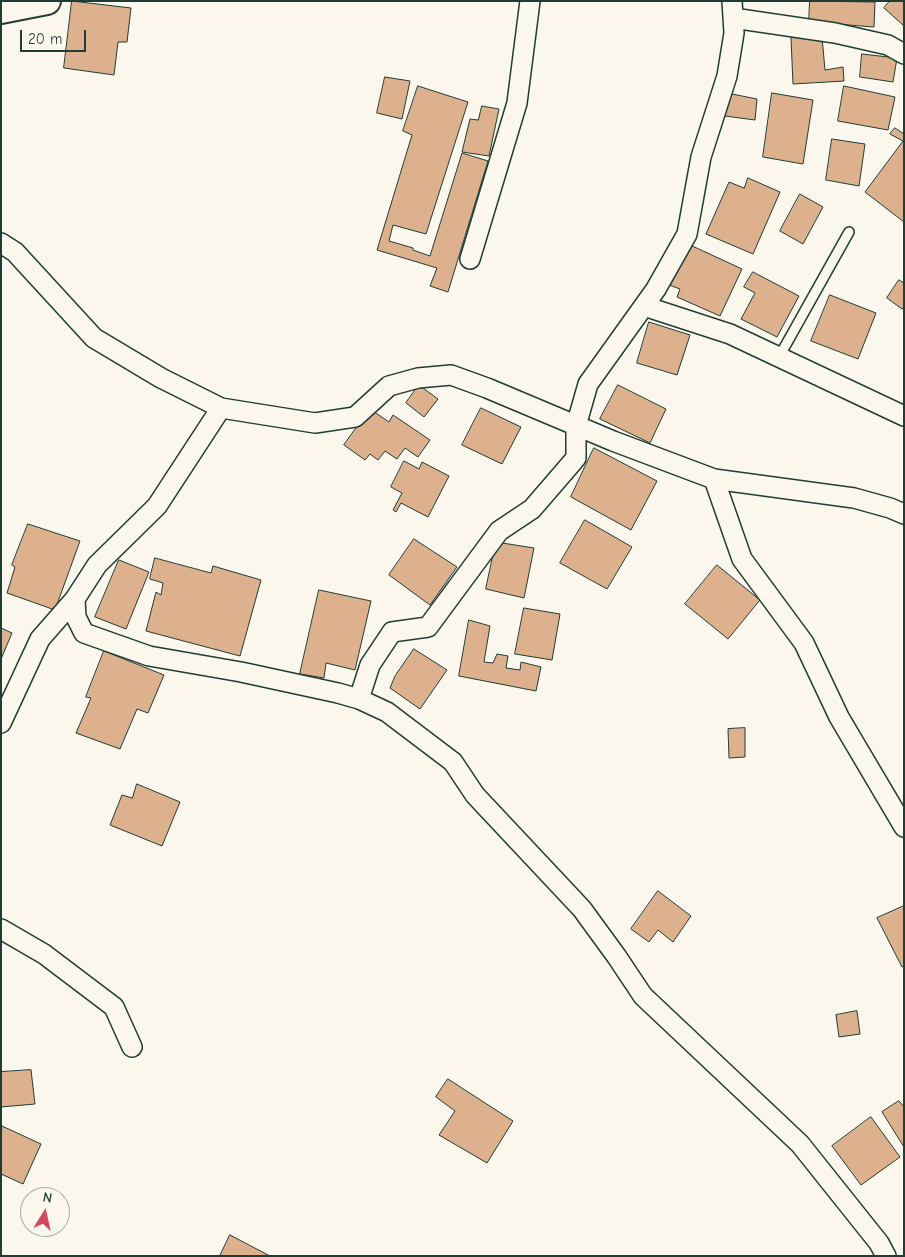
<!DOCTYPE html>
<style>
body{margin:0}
#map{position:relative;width:905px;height:1257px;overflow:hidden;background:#fbf7ec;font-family:"Comic Neue",sans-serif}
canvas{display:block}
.frame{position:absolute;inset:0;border:2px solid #1f3d34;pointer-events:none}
.north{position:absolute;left:20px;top:1187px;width:50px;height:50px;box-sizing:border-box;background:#fbf7ec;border:1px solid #a3ada2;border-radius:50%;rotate:10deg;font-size:14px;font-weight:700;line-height:20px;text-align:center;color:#1f3d34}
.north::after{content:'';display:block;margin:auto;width:18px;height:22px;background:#d1495b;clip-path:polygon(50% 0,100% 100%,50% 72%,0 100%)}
.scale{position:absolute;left:20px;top:30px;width:66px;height:22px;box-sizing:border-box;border:2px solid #1f3d34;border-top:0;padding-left:6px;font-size:15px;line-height:18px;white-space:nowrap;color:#1f3d34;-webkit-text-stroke:4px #fbf7ec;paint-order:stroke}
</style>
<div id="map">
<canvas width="905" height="1257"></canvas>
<div class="frame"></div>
<div class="north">N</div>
<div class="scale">20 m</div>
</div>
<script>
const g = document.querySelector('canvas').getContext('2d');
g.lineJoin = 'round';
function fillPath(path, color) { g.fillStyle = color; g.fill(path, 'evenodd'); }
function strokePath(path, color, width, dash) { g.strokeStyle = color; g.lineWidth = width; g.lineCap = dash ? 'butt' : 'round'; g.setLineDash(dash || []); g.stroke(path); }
const building = new Path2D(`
 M72,1L131,8L127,42H118L114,75L64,68Z
 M810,1L875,2L874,27L809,22Z
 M890,1H904V26L884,8Z
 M822,37L825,70L843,67L844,81L793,84L791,38Z
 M862,54L897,58L893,82L860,77Z
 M385,77L410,81L402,119L377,113Z
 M418,86L468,102L426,234L393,225L389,241L413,248V250L430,256L462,153L488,161L448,292L430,286L437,268L377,250L412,135L403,131Z
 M844,86L895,97L888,130L838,121Z
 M727,93L757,99L755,120L725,116Z
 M772,93L813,100L803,164L763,157Z
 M482,106L499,109L489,156L462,152L470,119L478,120Z
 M895,128L904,134V222L865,192L903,141L890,134Z
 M832,139L865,144L859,186L826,180Z
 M748,178L780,192L753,254L706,234L729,182L744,188Z
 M800,194L823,207L803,244L780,231Z
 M688,244L742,269L720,316L677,297L680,289L669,285Z
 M753,272L799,296L777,337L741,319L755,293L744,287Z
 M899,280L904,283V307L902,309L887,298Z
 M830,295L876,313L858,359L811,341Z
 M649,322L690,335L677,375L637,363Z
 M419,385L438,399L424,417L406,403Z
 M618,385L666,409L650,443L600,419Z
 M481,408L521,427L502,464L462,445Z
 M370,409L389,422L393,415L430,440L418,457L405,448L397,459L385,451L378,460L370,454L365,460L344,445Z
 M594,448L657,481L631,530L571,497Z
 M404,461L419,469L422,462L449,476L428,517L401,503L396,512L393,510L402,493L391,487Z
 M585,520L632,547L607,589L560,563Z
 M28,524L80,541L55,610L7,593L15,567L12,565Z
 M414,539L457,567L430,605L389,575Z
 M496,542L534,548L524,598L486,589Z
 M155,558L211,573L213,566L261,580L240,656L146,631L156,592L161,595L163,583L150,579Z
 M119,560L149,572L126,629L95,617Z
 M717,565L760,600L728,639L685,604Z
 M319,590L371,601L355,670L326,663L324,678L300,674Z
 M524,608L560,614L552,660L515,654Z
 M469,620L490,626L484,662L493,663L497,654L508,656L506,668L520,670L521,662L541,667L536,691L459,676Z
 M1,628L12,633L1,659Z
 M414,649L447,670L420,709L390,688L395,676Z
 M104,651L164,675L148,713L137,709L120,749L76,733L91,698L86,697Z
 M745,728V757L729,758L728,729Z
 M137,784L180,802L162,846L110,825L122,795L132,798Z
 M658,891L691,916L673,942L658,930L649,942L631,929Z
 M904,906V966L902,967L877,918Z
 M857,1011L860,1034L839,1037L836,1015Z
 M31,1070L35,1104L1,1107V1072Z
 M448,1079L513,1121L487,1163L439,1135L455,1111L436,1097Z
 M899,1101L904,1107V1147L882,1112Z
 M871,1117L900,1157L861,1185L832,1146Z
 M2,1126L41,1144L23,1184L1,1174Z
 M230,1235L270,1256H220Z`);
const lane = new Path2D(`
 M779,357L849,232`);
const street = new Path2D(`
 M733,18L835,33L888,45L904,54
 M1,243L15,252L94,338L161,378L221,408L315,423L355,417L389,386L418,378L451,375L487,388L613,441L714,479L854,498L890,508L904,514
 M470,259L517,103L530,1
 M644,306L730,334L904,416
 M221,408L157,506L97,565L75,599L76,617L84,633L149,656L241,672L338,693L359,699L387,712L453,762L475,795L582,909L617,957L643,996L800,1144L879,1243L886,1256
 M714,479L742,559L804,643L839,717L904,827
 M359,699L370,665L392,632L428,627L499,531L532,509L576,458V426L588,384L656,289L687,234L701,157L727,76L734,33L732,1
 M1,723L40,639L75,599
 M1,929L44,954L114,1007L132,1047`);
const secondary = new Path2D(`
 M1,10L47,1`);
fillPath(building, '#ddb08e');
strokePath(building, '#1f3d34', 1);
strokePath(lane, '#1f3d34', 12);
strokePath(street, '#1f3d34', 22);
strokePath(secondary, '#1f3d34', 30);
strokePath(lane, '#fbf7ec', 9);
strokePath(street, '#fbf7ec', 19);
strokePath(secondary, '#fbf7ec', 26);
</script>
